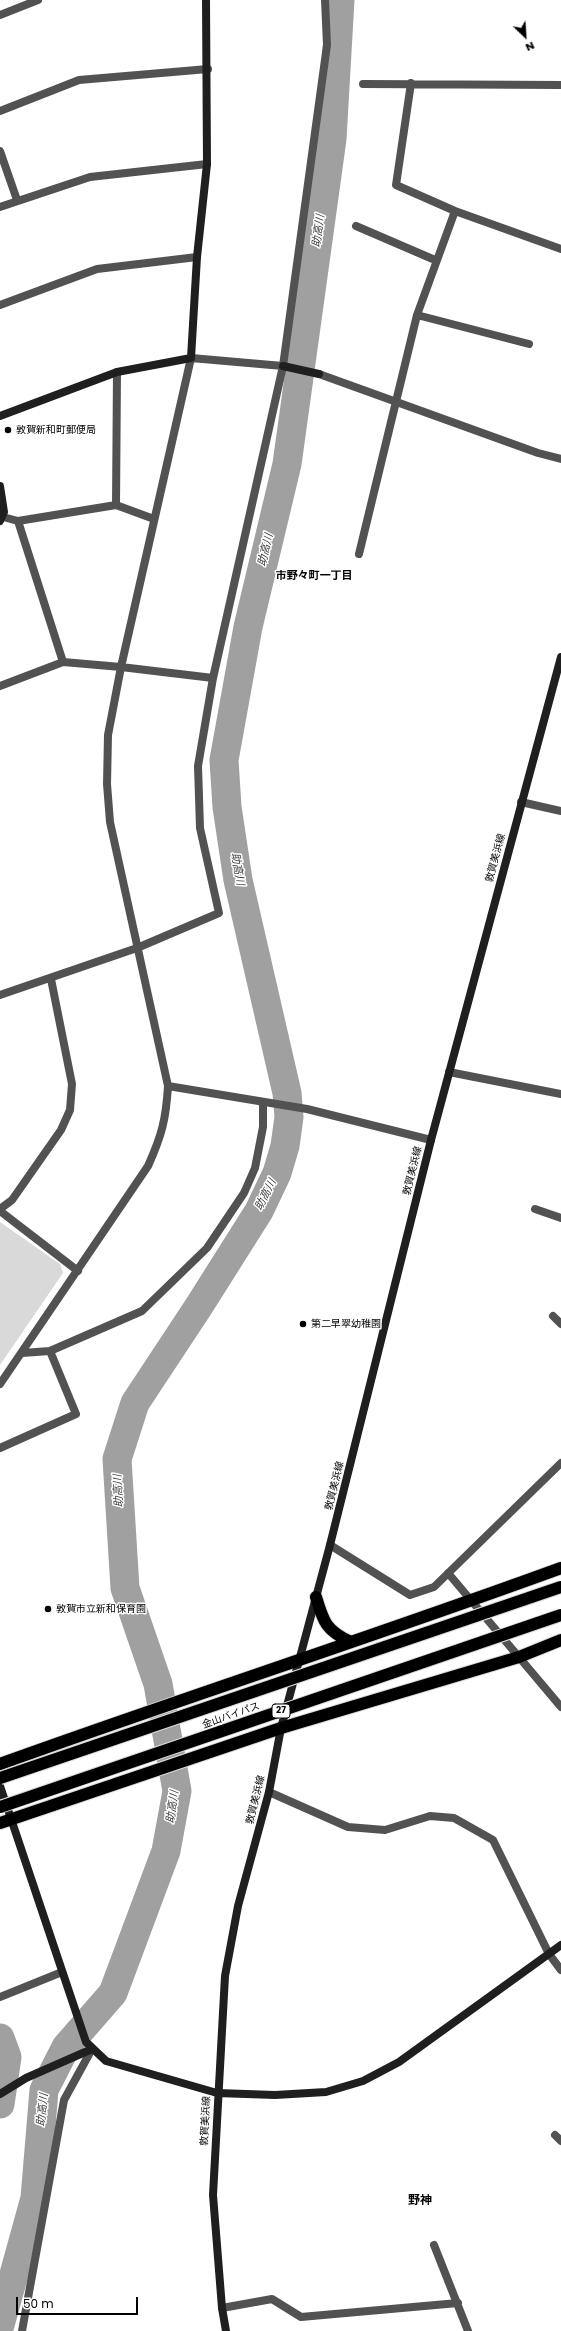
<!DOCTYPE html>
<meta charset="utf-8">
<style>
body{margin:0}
#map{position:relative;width:561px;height:2331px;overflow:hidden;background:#fff;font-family:Poppins,sans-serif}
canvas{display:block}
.north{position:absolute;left:505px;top:16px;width:40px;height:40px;-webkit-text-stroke:3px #fff;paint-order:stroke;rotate:155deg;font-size:11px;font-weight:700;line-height:16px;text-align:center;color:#000}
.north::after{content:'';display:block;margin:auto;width:14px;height:18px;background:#000;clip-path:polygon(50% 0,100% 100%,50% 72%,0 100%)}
.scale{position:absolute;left:16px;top:2297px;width:122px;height:18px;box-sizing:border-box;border:2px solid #000;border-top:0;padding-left:5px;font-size:12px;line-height:14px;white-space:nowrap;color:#000;-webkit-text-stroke:3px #fff;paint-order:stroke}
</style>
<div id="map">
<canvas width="561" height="2331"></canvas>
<div class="north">N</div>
<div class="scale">50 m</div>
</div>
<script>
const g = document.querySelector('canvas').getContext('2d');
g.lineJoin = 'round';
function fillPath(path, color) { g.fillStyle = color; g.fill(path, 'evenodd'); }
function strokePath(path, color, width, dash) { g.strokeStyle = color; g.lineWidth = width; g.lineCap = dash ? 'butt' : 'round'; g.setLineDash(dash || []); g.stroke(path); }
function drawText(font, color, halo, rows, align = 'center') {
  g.font = font + ' Poppins,"Noto Sans JP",sans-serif'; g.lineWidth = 3; g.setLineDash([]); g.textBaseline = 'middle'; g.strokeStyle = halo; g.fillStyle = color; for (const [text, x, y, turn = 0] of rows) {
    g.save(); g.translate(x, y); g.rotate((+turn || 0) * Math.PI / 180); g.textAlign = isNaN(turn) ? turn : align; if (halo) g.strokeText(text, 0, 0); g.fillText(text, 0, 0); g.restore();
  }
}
const green = new Path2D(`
 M0,1222L60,1264L63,1273L0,1365Z`);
const river = new Path2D(`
 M0,2038L7,2057L0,2104
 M0,2325L35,2198L44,2090L66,2047L113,1993L166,1851L177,1791L158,1684L125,1588L117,1459L135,1403L199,1306L259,1211L277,1173L285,1146L289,1117L287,1093L238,880L227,807L224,760L248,627L287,464L332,139L340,0`);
const street = new Path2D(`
 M0,15L38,0
 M411,83L396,185L455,211L561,249
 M363,84L561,85
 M0,111L79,80L208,69
 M0,151L17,200
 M0,207L90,177L207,164
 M356,226L435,260
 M0,305L97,269L197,257
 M417,315L529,344
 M319,374L538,453L561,459
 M116,505L117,372
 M3,517L18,521L116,505L154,519
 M18,521L63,662
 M359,554L417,315L455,211
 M0,686L63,662L121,667L213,678
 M521,802L561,811
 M0,995L137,948L219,913L200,828L198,766L213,678L283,366L327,45L325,0
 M449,1072L561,1094
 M168,1086L307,1109L431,1140
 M0,1209L12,1200L61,1130L70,1110L72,1084L51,979
 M535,1209L561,1218
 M0,1211L78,1271
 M553,1316L561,1324
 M22,1353L50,1351L142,1311L207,1248L244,1193L255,1168L263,1127V1103
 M0,1384L148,1166C162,1135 166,1119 168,1086L110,822L107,784L108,735L121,667L191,358L283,366
 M0,1448L76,1414L50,1351
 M330,1545L410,1595L434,1587L561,1463
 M448,1573L561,1707
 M269,1792L348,1827L385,1830L430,1816L454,1818L493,1840L549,1954L561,1970
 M0,1997L62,1972
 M555,2135L561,2141
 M434,2245L468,2331
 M222,2308L272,2299L301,2317L458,2303
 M22,2331L64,2100L92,2049`);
const secondary = new Path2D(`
 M283,366L319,374
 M0,416L117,372L191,358L197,257L207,164L206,0
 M0,486L4,512L0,521
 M0,1786L86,2042L106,2061L217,2093L275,2095L326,2092L363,2081L399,2062L561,1945
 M0,2094L26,2078L92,2049
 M226,2331L222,2308L213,2195L225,1976L238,1906L269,1792L281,1728L330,1545L431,1140L561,657`);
const highway = new Path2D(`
 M316,1597C323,1621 326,1631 351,1642
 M0,1764C186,1697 375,1636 561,1568
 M0,1823L281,1728L519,1657L561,1640`);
const highwayBridge = new Path2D(`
 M0,1778L561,1587
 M0,1807L561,1615`);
const markers = [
 [8,430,4,"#000"],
 [303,1324,4,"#000"],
 [48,1609,4,"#000"]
];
const shields = [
 [281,1711,18]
];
const shieldNames = [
 ["27",281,1711]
];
const poiNames = [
 ["敦賀新和町郵便局",16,430],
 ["第二早翠幼稚園",311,1324],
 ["敦賀市立新和保育園",56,1609]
];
const streetNames = [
 ["敦賀美浜線",496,858,-75],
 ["敦賀美浜線",413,1171,-76],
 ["敦賀美浜線",335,1486,-76],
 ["金山バイパス",231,1716,-19],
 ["敦賀美浜線",256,1800,-76],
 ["敦賀美浜線",206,2121,-87]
];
const waterNames = [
 ["助高川",319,231,-82],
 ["助高川",266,550,-77],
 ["助高川",237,869,80],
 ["助高川",266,1195,-63],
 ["助高川",119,1491,-93],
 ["助高川",173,1807,-82],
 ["助高川",43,2110,-84]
];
const neighbourhoodNames = [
 ["市野々町一丁目",314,576]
];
const quarterNames = [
 ["野神",420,2201]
];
fillPath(green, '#d9d9d9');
strokePath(river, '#a0a0a0', 29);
strokePath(highway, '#dbdbdb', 14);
strokePath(street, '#525252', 8);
strokePath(secondary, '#1f1f1f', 8);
strokePath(highway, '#000', 12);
strokePath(highwayBridge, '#dbdbdb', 14, []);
strokePath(highwayBridge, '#000', 12);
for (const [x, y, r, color] of markers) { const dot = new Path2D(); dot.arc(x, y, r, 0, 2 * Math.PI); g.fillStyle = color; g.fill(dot); strokePath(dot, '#fff', 1.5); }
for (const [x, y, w] of shields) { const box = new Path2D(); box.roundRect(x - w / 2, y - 7, w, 14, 3); g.fillStyle = '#fff'; g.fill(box); strokePath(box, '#000', 1); }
drawText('bold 9px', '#000', null, shieldNames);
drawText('10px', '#000', '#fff', poiNames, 'left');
drawText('10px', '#000', '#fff', streetNames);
drawText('italic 11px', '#414141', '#fff', waterNames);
drawText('bold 11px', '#000', '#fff', neighbourhoodNames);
drawText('bold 12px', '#000', '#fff', quarterNames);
</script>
